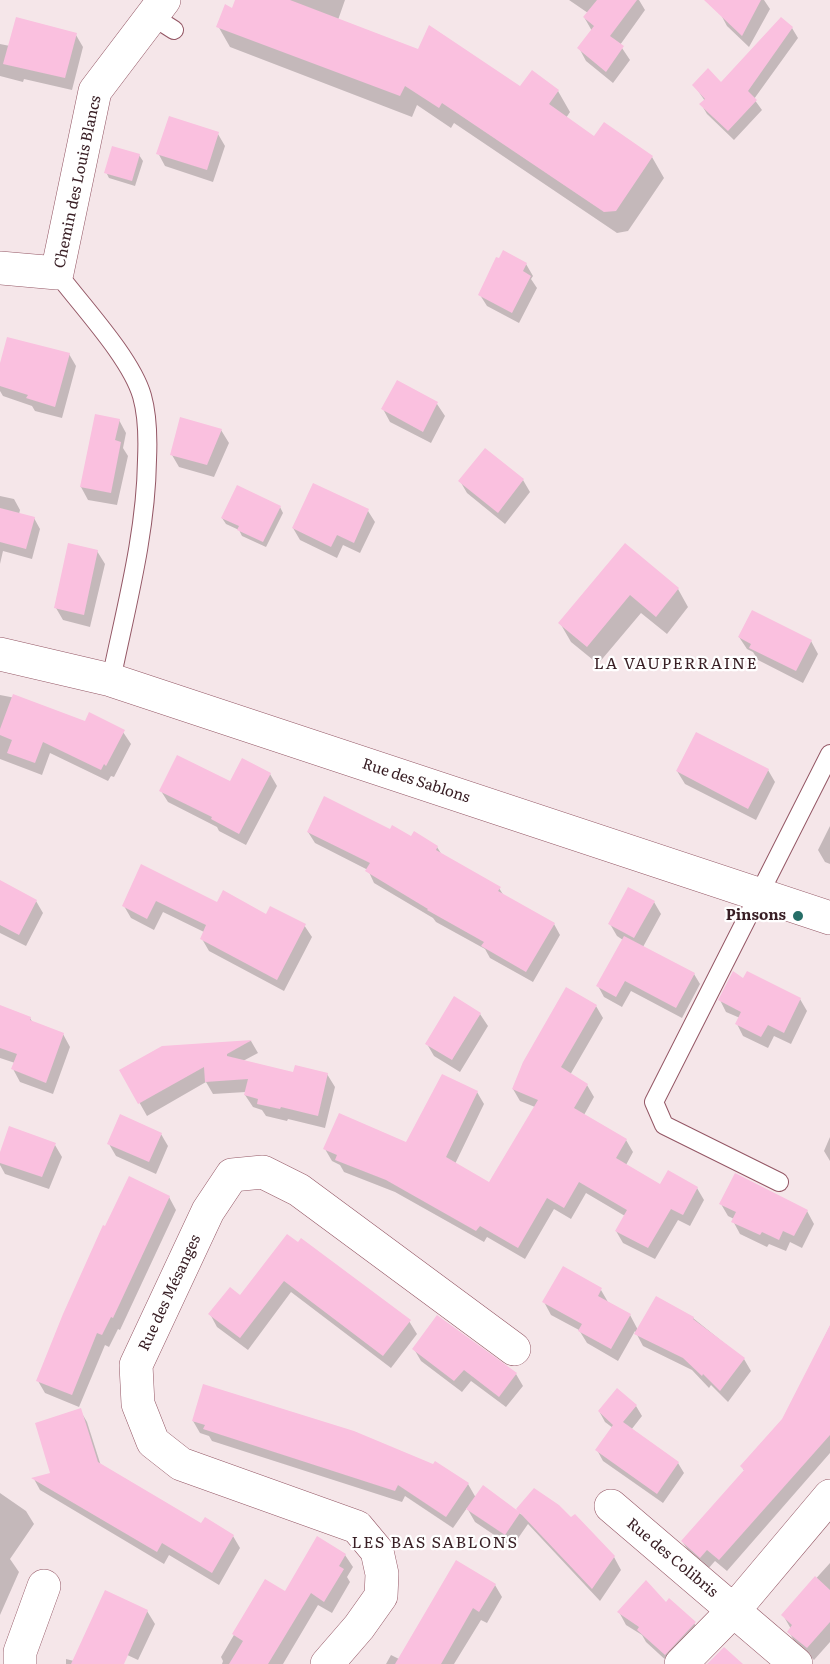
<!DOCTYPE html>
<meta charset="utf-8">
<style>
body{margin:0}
canvas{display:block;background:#f5e6e9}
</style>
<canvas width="830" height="1664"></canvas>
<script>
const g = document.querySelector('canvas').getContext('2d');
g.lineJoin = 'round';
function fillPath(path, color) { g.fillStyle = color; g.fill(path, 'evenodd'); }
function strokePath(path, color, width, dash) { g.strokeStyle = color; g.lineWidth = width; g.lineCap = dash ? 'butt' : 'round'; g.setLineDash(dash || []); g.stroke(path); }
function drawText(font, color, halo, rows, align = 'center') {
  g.font = font + ' Literata,serif'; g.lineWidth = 4.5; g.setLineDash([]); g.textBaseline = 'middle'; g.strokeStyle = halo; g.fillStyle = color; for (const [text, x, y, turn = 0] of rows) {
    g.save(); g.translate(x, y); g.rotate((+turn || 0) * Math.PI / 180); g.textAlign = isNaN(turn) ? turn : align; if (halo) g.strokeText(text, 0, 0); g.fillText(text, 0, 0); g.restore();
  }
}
const shadow = new Path2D(`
 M237,0H345L338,20L520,88L558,91L570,112L566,118L595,138L652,157L664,178L628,231L617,233L454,123L451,128L417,105L412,117L230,47L218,26L233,9Z
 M569,0H639L645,10L620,45L630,60L613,83L586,61L579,48L592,31L584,17L588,13Z
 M727,0H764L770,9L749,47L727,26L720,13Z
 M781,19L792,28L798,38L754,99L762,110L734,140L707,114L701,104L705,101L694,85L721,84Z
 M76,35L83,47L72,90L24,79L23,82L0,76V44L10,46Z
 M218,134L225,146L213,182L165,166L158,153Z
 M139,155L143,161L135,186L109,178L106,172Z
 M526,264L533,276L531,279L537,288L519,323L487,306L480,295Z
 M69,354L76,366L62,418L35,411L32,406L3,396L0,391V369Z
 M397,382L437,404L445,416L431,443L390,422L383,409Z
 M119,420L126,433L123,448L128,456L117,505L88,500L81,487Z
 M221,430L229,443L214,477L179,467L172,455Z
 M523,480L530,492L505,524L467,493L460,481Z
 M0,496L14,499L20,510L19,514L34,518L40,529L32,559L3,551L0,564Z
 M280,507L283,513L266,547L242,536L239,530L226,524L222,518Z
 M368,511L375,522L360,553L343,545L337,558L300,540L293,528Z
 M625,545L678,589L688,607L667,634L641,613L598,664L571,642L560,623Z
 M97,551L105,564L90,627L63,620L56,608Z
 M739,637L811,641L818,654L803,683L758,660L753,652L747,649Z
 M0,695L21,699L86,723L123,732L131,744L114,777L111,776L108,781L50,753L42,775L0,759Z
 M768,770L775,782L756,820L685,784L677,771Z
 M270,774L277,786L246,845L219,831L217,827L168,802L161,791L231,783Z
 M830,826V864L825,862L818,850Z
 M391,831L437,847L442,855L499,888L504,896L554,924L560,935L533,982L490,958L485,949L436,922L433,918L374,883L368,870L315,843L308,832Z
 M142,866L218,904L304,925L312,937L284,991L209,951L202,939L204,932L163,912L154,930L131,918L124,906Z
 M0,882L36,901L43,913L26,946L0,933Z
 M654,902L661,914L643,947L694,974L700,984L682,1018L631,991L622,1007L604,997L598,986L623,940L617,936L610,924Z
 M744,980L800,999L807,1011L791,1044L774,1036L768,1048L743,1036L737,1024L740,1018L726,1012L720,1000Z
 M596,1006L603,1018L570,1075L587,1085L594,1097L584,1115L626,1140L633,1152L626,1165L660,1186L697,1188L704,1200L690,1226L678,1220L655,1259L623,1243L616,1231L625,1216L586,1193L571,1219L554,1209L525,1259L487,1237L484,1242L395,1192L344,1172L340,1165L332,1161L325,1149L407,1144L477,1092L484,1104L455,1164L489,1184L535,1107L520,1101L513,1089Z
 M0,1007L30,1018L33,1023L63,1034L70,1047L53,1094L20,1082L13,1069L15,1063L0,1058Z
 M480,1014L488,1026L460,1072L434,1056L427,1044Z
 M251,1041L258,1053L243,1061L294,1074H327L335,1087L325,1128L288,1119L287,1121L266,1116L262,1110L253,1107L245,1095L246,1092L213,1094L206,1082L147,1116L121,1070L162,1047Z
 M161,1134L168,1146L156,1174L116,1156L109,1144Z
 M830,1137V1161L824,1151Z
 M55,1145L62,1157L49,1189L5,1174L0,1165V1156Z
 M169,1197L176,1210L120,1330L118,1329L109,1347L105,1345L79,1407L45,1393L38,1381Z
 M721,1204L807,1211L814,1224L802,1248L790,1242L786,1251L769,1244L767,1247L740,1234L733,1221L734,1219L728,1216Z
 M288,1236L409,1321L417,1334L391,1368L291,1292L248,1350L217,1327L210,1314L241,1297Z
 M601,1290L608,1302L630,1315L638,1330L693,1318L744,1359L751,1371L728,1402L711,1385L709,1388L692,1370L643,1346L635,1331L618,1361L587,1343L579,1330L551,1315L544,1302Z
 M830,1326V1453L727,1571L715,1561L708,1569L690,1553L682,1541L745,1472L742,1467L783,1420Z
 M414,1349L516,1374L523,1386L506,1407L471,1381L462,1392L421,1361Z
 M636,1406L642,1416L631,1430L678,1463L684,1473L663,1503L603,1461L597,1450L613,1428L605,1422L599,1411Z
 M80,1410L87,1422L101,1466L201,1526L233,1536L240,1548L219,1585L169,1555L164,1564L40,1490L34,1479L52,1474Z
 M193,1421L468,1484L476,1498L484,1487L522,1515L518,1509L614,1557L621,1570L600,1601L528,1524L512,1547L475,1522L467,1508L453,1528L405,1496L402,1502L212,1441L209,1436L200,1433Z
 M0,1493L26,1511L34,1524L10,1559L19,1572L0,1615Z
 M345,1555L353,1567L347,1577L350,1582L332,1613L318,1605L283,1664H222L223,1661L221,1657L265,1582L285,1593Z
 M830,1563V1642L814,1660L796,1644L789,1632L791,1629L783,1615Z
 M495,1585L502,1597L487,1623L481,1620L454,1664H386L391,1655L399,1659Z
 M666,1604L694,1623L702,1636L670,1664L646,1642L642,1635L626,1625L619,1612Z
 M147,1611L155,1624L138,1660L123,1653L121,1664H66V1659L74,1661Z`);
const building = new Path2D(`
 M235,0H290L418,49L429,25L520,86L532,70L559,90L549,104L594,136L604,122L653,156L616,211L604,212L442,103L439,108L405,86L400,96L216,27L225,4L232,8Z
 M597,0H637L610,36L624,46L606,72L577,48L594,26L583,17Z
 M704,0H761L742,36Z
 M16,17L77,33L65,78L3,64Z
 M781,17L793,27L748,91L757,100L728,131L699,104L705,99L692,85L708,68L721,82Z
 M169,116L219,132L207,170L156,154Z
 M112,146L140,154L132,181L104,173Z
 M503,250L527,263L523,271L531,276L512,313L478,295L496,257L499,258Z
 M7,337L70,353L55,407L26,398L28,395L0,386V363Z
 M397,380L438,402L423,432L381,409Z
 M95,414L120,419L115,440L121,442L111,493L80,487Z
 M180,417L222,429L207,465L170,455Z
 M485,448L524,479L498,513L458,481Z
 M313,483L369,509L354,543L337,535L331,547L292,528Z
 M237,485L281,506L263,542L237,530L239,526L221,518Z
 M0,508L35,517L26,549L0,542Z
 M68,543L98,550L84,615L54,608Z
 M625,543L679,588L656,617L630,595L587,647L558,623Z
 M752,610L812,640L796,671L749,648L751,644L738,637Z
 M13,694L85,721L89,712L125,730L106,766L104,764L101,770L43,742L35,763L7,753L12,740L0,735V729Z
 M696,732L769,769L748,809L676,771Z
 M177,755L230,781L242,758L271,773L239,834L211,819L212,817L159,791Z
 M324,796L390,829L392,825L411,836L414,831L438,846L436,850L501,887L498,891L555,923L526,972L481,946L484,942L427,910L428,909L365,871L370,863L307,832Z
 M141,864L217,902L223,890L266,914L270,906L306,924L277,980L200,939L206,925L156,901L147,919L122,906Z
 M0,880L37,900L19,935L0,925Z
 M628,887L655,901L634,938L608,924Z
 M624,936L695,973L676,1008L625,981L616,997L596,986Z
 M733,971L743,978L747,971L801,998L784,1033L768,1025L761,1037L735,1024L741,1012L718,1000Z
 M566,987L597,1005L561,1067L588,1084L574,1108L627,1139L616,1158L660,1184L668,1170L698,1187L683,1215L671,1209L648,1248L615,1231L627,1210L579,1182L564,1208L547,1198L518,1248L480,1226L476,1231L386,1180L335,1160L337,1155L323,1149L339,1113L406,1142L442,1074L478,1091L446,1157L489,1182L538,1100L512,1089L523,1062Z
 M454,996L481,1013L452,1060L425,1044Z
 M0,1005L31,1017L30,1020L64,1033L46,1083L11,1069L17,1054L0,1048Z
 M252,1040L227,1054V1056L293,1072L295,1065L328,1073L318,1116L281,1107L280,1109L257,1104L258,1099L244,1095L248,1079L205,1082L204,1067L138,1104L119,1070L162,1046Z
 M120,1114L162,1133L149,1162L107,1144Z
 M9,1126L56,1143L42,1177L0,1163V1152Z
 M735,1173L808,1210L794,1236L783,1231L779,1240L762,1232L760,1235L731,1222L736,1212L719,1204Z
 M129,1176L170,1196L113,1318L111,1317L102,1335L97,1333L72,1395L36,1381L63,1314L103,1225L105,1226Z
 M287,1234L298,1242L301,1238L411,1320L383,1356L284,1281L240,1338L208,1314L230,1287L240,1295Z
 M563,1266L602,1288L598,1296L631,1314L611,1349L578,1331L582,1324L542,1302Z
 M656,1296L694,1317L693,1319L745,1358L720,1391L703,1374L702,1376L683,1358L634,1334Z
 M437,1315L517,1373L499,1397L464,1370L454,1381L412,1349Z
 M830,1325V1435L719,1560L707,1550L700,1558L681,1541L744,1470L740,1466L782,1419Z
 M203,1384L354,1431L433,1464L435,1461L469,1483L446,1517L398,1485L395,1491L203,1429L205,1425L192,1421Z
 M617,1388L637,1405L623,1422L679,1462L657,1494L595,1450L613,1425L598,1411Z
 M81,1408L98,1462L201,1523L205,1517L234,1535L212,1573L162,1543L157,1552L31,1478L50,1473L35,1423Z
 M483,1485L518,1511L516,1509L534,1488L559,1505L571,1517L575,1514L615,1556L592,1589L520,1513L505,1535L466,1509Z
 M317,1536L346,1554L339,1566L344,1569L324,1602L311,1593L268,1664H229L243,1641L232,1634L265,1579L285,1591Z
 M456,1560L496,1584L479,1612L473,1608L441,1664H395Z
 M815,1576L830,1590V1622L807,1648L787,1632L792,1625L781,1615Z
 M646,1580L666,1602L669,1598L696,1622L665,1655L637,1630L639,1627L617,1612Z
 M105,1590L148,1610L124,1664H71Z
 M724,1647L743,1664H707Z`);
const service = new Path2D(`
 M152,16L174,30
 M57,273C82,306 131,358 142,396C148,417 148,438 147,460C146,534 126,607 111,680
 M779,1182L664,1125L654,1102L830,754`);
const minor = new Path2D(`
 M0,268L57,273L95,91L164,0
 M611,1506L796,1664
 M20,1664V1652L44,1586
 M327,1664L359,1627L381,1596L382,1574L377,1551L357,1527L181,1464L153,1442L138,1404L136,1365L208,1211L232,1175L263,1172L299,1190L514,1349
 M681,1664L734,1610L830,1496`);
const tertiary = new Path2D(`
 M0,654L111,680L830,918`);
const markers = [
 [798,916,6,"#266e67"]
];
const streetNames = [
 ["Chemin des Louis Blancs",78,182,-78],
 ["Rue des Sablons",416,781,18],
 ["Rue des Mésanges",170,1293,-65],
 ["Rue des Colibris",672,1558,40]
];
const poiNames = [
 ["Pinsons",786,916]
];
const neighbourhoodNames = [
 ["LA VAUPERRAINE",676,664],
 ["LES BAS SABLONS",435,1543]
];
fillPath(shadow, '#0003');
fillPath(building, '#fac0df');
strokePath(service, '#945765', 20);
strokePath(minor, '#945765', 34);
strokePath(tertiary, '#945765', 34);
strokePath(service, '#fff', 18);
strokePath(minor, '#fff', 33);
strokePath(tertiary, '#fff', 33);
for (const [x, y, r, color] of markers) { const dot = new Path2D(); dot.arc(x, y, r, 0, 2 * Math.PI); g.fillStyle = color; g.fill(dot); strokePath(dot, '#fff', 2); }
drawText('15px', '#381e24', '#fff', streetNames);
drawText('bold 15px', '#381e24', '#fff', poiNames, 'right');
g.letterSpacing = '1.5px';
drawText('16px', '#381e24', '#fff', neighbourhoodNames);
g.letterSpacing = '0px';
</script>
